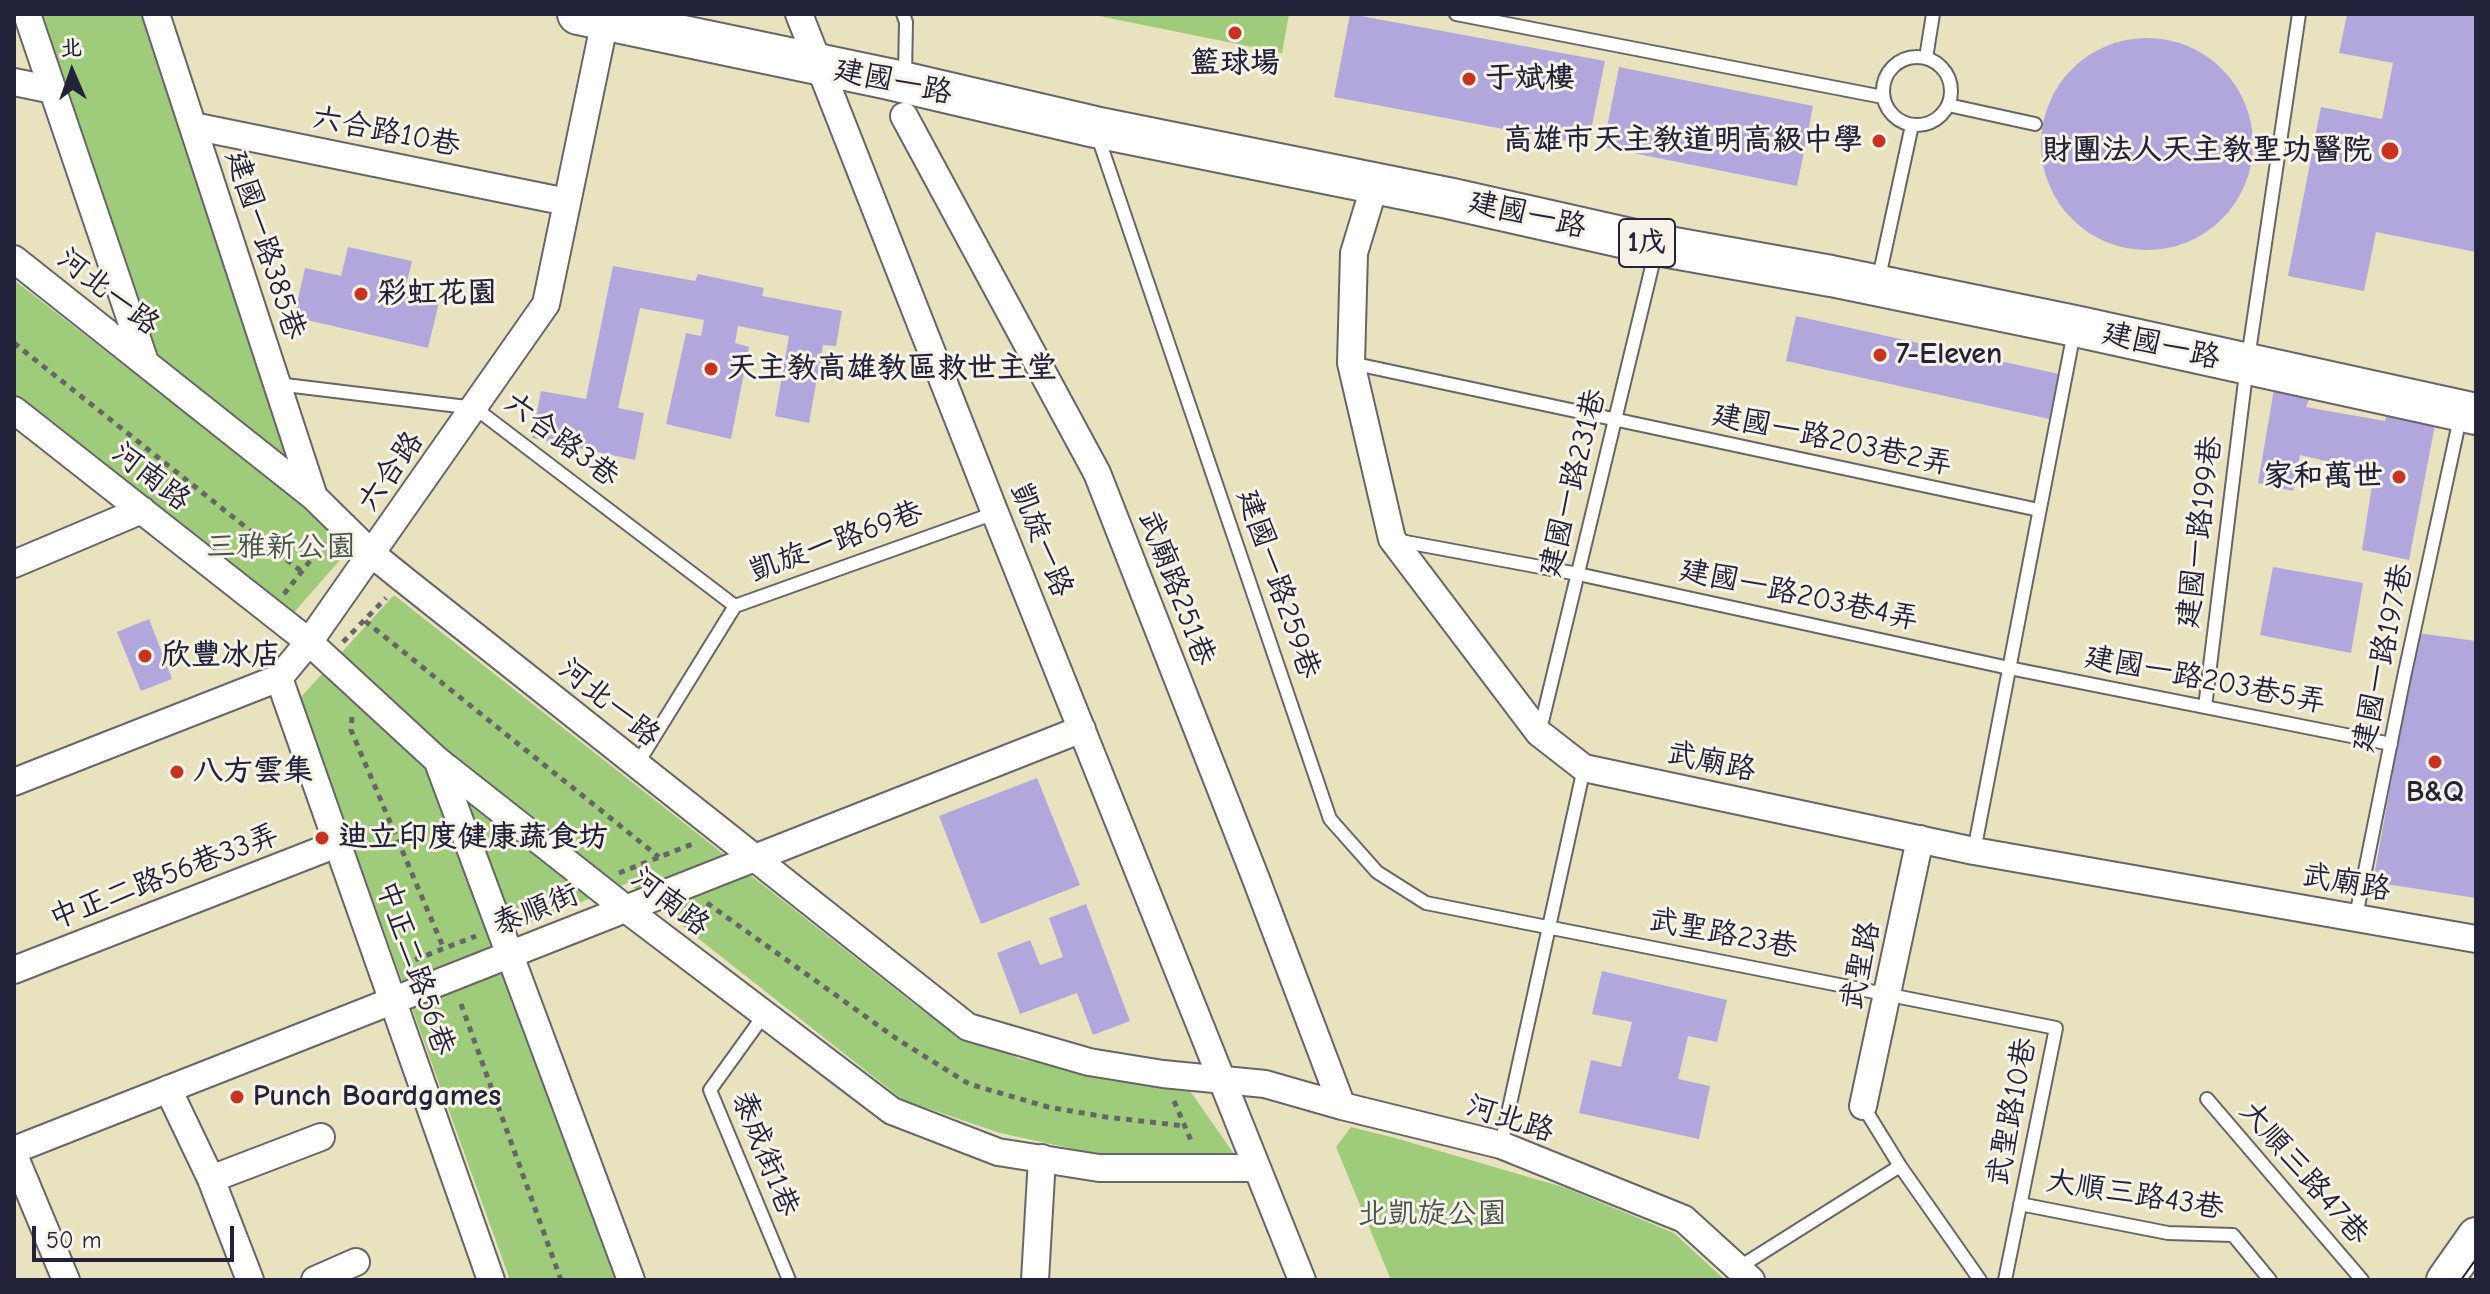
<!DOCTYPE html>
<meta charset="utf-8">
<style>
body{margin:0}
#map{position:relative;width:2490px;height:1294px;overflow:hidden;background:#e9e2bf;font-family:"Comic Neue","LXGW WenKai TC",sans-serif}
canvas{display:block}
.frame{position:absolute;inset:0;border:16px solid #22223b;pointer-events:none}
.north{position:absolute;left:32px;top:32px;width:80px;height:80px;-webkit-text-stroke:6px #f7f3e8;paint-order:stroke;rotate:358deg;font-size:22px;font-weight:700;line-height:32px;text-align:center;color:#22223b}
.north::after{content:'';display:block;margin:auto;width:28px;height:36px;background:#22223b;clip-path:polygon(50% 0,100% 100%,50% 72%,0 100%)}
.scale{position:absolute;left:32px;top:1226px;width:202px;height:36px;box-sizing:border-box;border:4px solid #22223b;border-top:0;padding-left:10px;font-size:24px;line-height:28px;white-space:nowrap;color:#22223b;-webkit-text-stroke:6px #f7f3e8;paint-order:stroke}
</style>
<div id="map">
<canvas width="2490" height="1294"></canvas>
<div class="frame"></div>
<div class="north">北</div>
<div class="scale">50 m</div>
</div>
<script>
const g = document.querySelector('canvas').getContext('2d');
g.lineJoin = 'round';
function fillPath(path, color) { g.fillStyle = color; g.fill(path, 'evenodd'); }
function strokePath(path, color, width, dash) { g.strokeStyle = color; g.lineWidth = width; g.lineCap = dash ? 'butt' : 'round'; g.setLineDash(dash || []); g.stroke(path); }
function drawText(font, color, halo, rows, align = 'center') {
  g.font = font + ' "Comic Neue","LXGW WenKai TC",sans-serif'; g.lineWidth = 6; g.setLineDash([]); g.textBaseline = 'middle'; g.strokeStyle = halo; g.fillStyle = color; for (const [text, x, y, turn = 0] of rows) {
    g.save(); g.translate(x, y); g.rotate((+turn || 0) * Math.PI / 180); g.textAlign = isNaN(turn) ? turn : align; if (halo) g.strokeText(text, 0, 0); g.fillText(text, 0, 0); g.restore();
  }
}
const green = new Path2D(`
 M37,14H145L288,461L154,357Z
 M1089,14H1289L1282,53Z
 M14,280L354,544L290,617L14,398Z
 M394,595L918,1007L1019,1059L1188,1088L1234,1154H1097L1000,1133L903,1100L628,883L495,937L621,1280H510L300,698Z
 M1351,1127L1395,1138L1566,1188L1674,1233L1725,1280H1391L1336,1147Z`);
const building = new Path2D(`
 M1350,14L1605,61L1588,145L1334,97Z
 M2347,14H2476V252L2376,232L2364,291L2288,276L2321,107L2382,119L2393,63L2339,53Z
 M2041 144a106 106 0 1 1 212 0a106 106 0 1 1-212 0Z
 M1619,67L1813,106L1797,186L1603,147Z
 M348,247L412,261L405,290L440,298L428,348L294,317L305,268L341,276Z
 M613,266L695,281L698,274L764,288L762,296L842,311L836,346L823,345L809,423L775,416L789,336L738,326L735,343L749,347L731,439L666,424L686,333L701,336L704,320L640,308L618,408L644,413L635,460L532,438L541,391L586,399Z
 M1796,316L2059,374L2049,419L1786,361Z
 M2274,389L2310,397L2306,407L2385,421L2388,409L2436,420L2409,560L2362,550L2374,472L2300,455L2293,491L2258,483Z
 M2273,567L2363,583L2351,653L2260,635Z
 M149,619L172,679L141,691L117,632Z
 M2418,633L2476,641V898L2373,882Z
 M1037,778L1080,885L981,924L939,816Z
 M1086,904L1130,1021L1093,1035L1077,993L1020,1014L997,953L1030,940L1040,965L1063,957L1049,918Z
 M1602,971L1727,1000L1717,1042L1688,1036L1678,1079L1710,1086L1699,1139L1579,1113L1591,1060L1621,1067L1632,1022L1592,1014Z`);
const path = new Path2D(`
 M14,343L301,571
 M284,594L325,542
 M365,621L659,857
 M343,642L386,598
 M352,717L351,730L444,949
 M619,873L695,843
 M707,903L897,1039L969,1084L1048,1107L1106,1117L1185,1126
 M404,964L476,936
 M461,1004L561,1280
 M1174,1101L1192,1143`);
const lane = new Path2D(`
 M903,14L906,22L905,76
 M1456,14L1883,97
 M1883 91a34 34 0 1 1 68 0a34 34 0 1 1-68 0Z
 M1926,58L1933,14
 M1948,105L2035,124
 M1097,134L1330,819L1377,872L1426,903L2056,1028L2005,1280
 M1878,282L1912,125
 M1351,363L2039,510
 M277,384L475,408L735,606
 M1395,540L1578,574L2009,668L2391,744
 M2205,707L2247,365L2299,14
 M1540,730L1656,250
 M636,766L735,606L995,513
 M1974,851L2074,332
 M2356,916L2404,677L2460,418
 M764,1015L710,1090L789,1280
 M2207,1099L2362,1280
 M1863,1106L1900,1166L1980,1280
 M1501,1145L1584,768
 M2020,1204L2168,1233L2233,1235L2270,1280
 M1738,1268L1900,1166`);
const street = new Path2D(`
 M27,14L145,362
 M156,14L314,497
 M799,14L995,513L1302,1280
 M14,82L53,90
 M904,116L1097,473L1256,879L1342,1106
 M193,126L567,202
 M1375,184L1354,253L1351,363L1392,539L1539,733L1584,768L1974,851L2476,939
 M14,259L314,497L372,554L403,579L968,1027L1089,1062L1163,1074L1265,1084L1342,1106L1501,1145L1684,1219L1751,1280
 M14,410L309,642L437,760L626,909L892,1111L998,1152L1099,1168H1257
 M14,564L142,510
 M279,678L491,1280
 M438,762L631,1280
 M14,782L279,678L309,642L546,304L605,20
 M14,970L337,844
 M168,1089L211,1179L250,1280
 M1863,1106L1920,839
 M14,1150L1082,729
 M14,1155L66,1280
 M211,1179L321,1137
 M315,1280L356,1262
 M1035,1280L1042,1158`);
const secondary = new Path2D(`
 M2445,1280L2476,1236`);
const primary = new Path2D(`
 M578,14L889,79L1095,127L1448,198L1657,245L1831,276L2075,326L2476,414`);
const tram = new Path2D(`
 M2461,1280L2476,1259`);
const markers = [
 [1235,33,8,"#c8321e"],
 [1469,79,8,"#c8321e"],
 [1879,141,8,"#c8321e"],
 [2390,151,10,"#c8321e"],
 [361,294,8,"#c8321e"],
 [1880,355,8,"#c8321e"],
 [711,369,8,"#c8321e"],
 [2399,477,8,"#c8321e"],
 [145,656,8,"#c8321e"],
 [2435,762,8,"#c8321e"],
 [177,772,8,"#c8321e"],
 [322,838,8,"#c8321e"],
 [237,1097,8,"#c8321e"]
];
const shields = [
 [1647,243,56]
];
const shieldNames = [
 ["1戊",1647,243]
];
const poiNames = [
 ["籃球場",1235,64,"center"],
 ["于斌樓",1485,79],
 ["高雄市天主教道明高級中學",1863,141,"right"],
 ["財團法人天主教聖功醫院",2372,151,"right"],
 ["彩虹花園",377,294],
 ["7-Eleven",1896,355],
 ["天主教高雄教區救世主堂",727,369],
 ["家和萬世",2383,477,"right"],
 ["欣豐冰店",161,656],
 ["八方雲集",193,772],
 ["B&Q",2435,793,"center"],
 ["迪立印度健康蔬食坊",338,838],
 ["Punch Boardgames",253,1097]
];
const streetNames = [
 ["建國一路",893,82,12],
 ["六合路10巷",386,132,11],
 ["建國一路",1527,215,13],
 ["建國一路385巷",265,245,72],
 ["河北一路",108,292,38],
 ["建國一路",2161,346,13],
 ["六合路3巷",561,440,37],
 ["建國一路203巷2弄",1832,440,12],
 ["六合路",391,472,-55],
 ["河南路",151,477,38],
 ["建國一路231巷",1573,483,-76],
 ["建國一路199巷",2200,532,-83],
 ["凱旋一路",1041,540,68],
 ["凱旋一路69巷",836,542,-20],
 ["建國一路259巷",1278,584,71],
 ["武廟路251巷",1176,588,69],
 ["建國一路203巷4弄",1799,595,12],
 ["建國一路197巷",2383,658,-78],
 ["建國一路203巷5弄",2205,680,11],
 ["河北一路",609,703,39],
 ["武廟路",1711,762,12],
 ["中正二路56巷33弄",164,877,-21],
 ["武廟路",2346,883,10],
 ["河南路",670,902,38],
 ["泰順街",536,910,-22],
 ["武聖路23巷",1723,934,11],
 ["武聖路",1861,966,-78],
 ["中正二路56巷",415,968,71],
 ["武聖路10巷",2012,1112,-79],
 ["河北路",1510,1119,18],
 ["泰成街1巷",765,1154,68],
 ["大順三路47巷",2304,1173,49],
 ["大順三路43巷",2135,1195,9]
];
const parkNames = [
 ["三雅新公園",281,548],
 ["北凱旋公園",1432,1215]
];
fillPath(green, '#9fcc7a');
fillPath(building, '#b2a7dd');
strokePath(lane, '#686569', 16);
strokePath(street, '#686569', 30);
strokePath(secondary, '#686569', 40);
strokePath(primary, '#686569', 44);
strokePath(path, '#686569', 5, [6, 6]);
strokePath(lane, '#fff', 12);
strokePath(street, '#fff', 26);
strokePath(secondary, '#fff', 36);
strokePath(primary, '#fff', 40);
strokePath(tram, '#22223b', 2);
for (const [x, y, r, color] of markers) { const dot = new Path2D(); dot.arc(x, y, r, 0, 2 * Math.PI); g.fillStyle = color; g.fill(dot); strokePath(dot, '#f7f3e8', 3); }
for (const [x, y, w] of shields) { const box = new Path2D(); box.roundRect(x - w / 2, y - 24, w, 48, 6); g.fillStyle = '#f7f3e8'; g.fill(box); strokePath(box, '#22223b', 2); }
drawText('bold 28px', '#22223b', null, shieldNames);
drawText('bold 30px', '#22223b', '#f7f3e8', poiNames, 'left');
drawText('30px', '#22223b', '#f7f3e8', streetNames);
drawText('30px', '#48554e', '#f7f3e8', parkNames);
</script>
